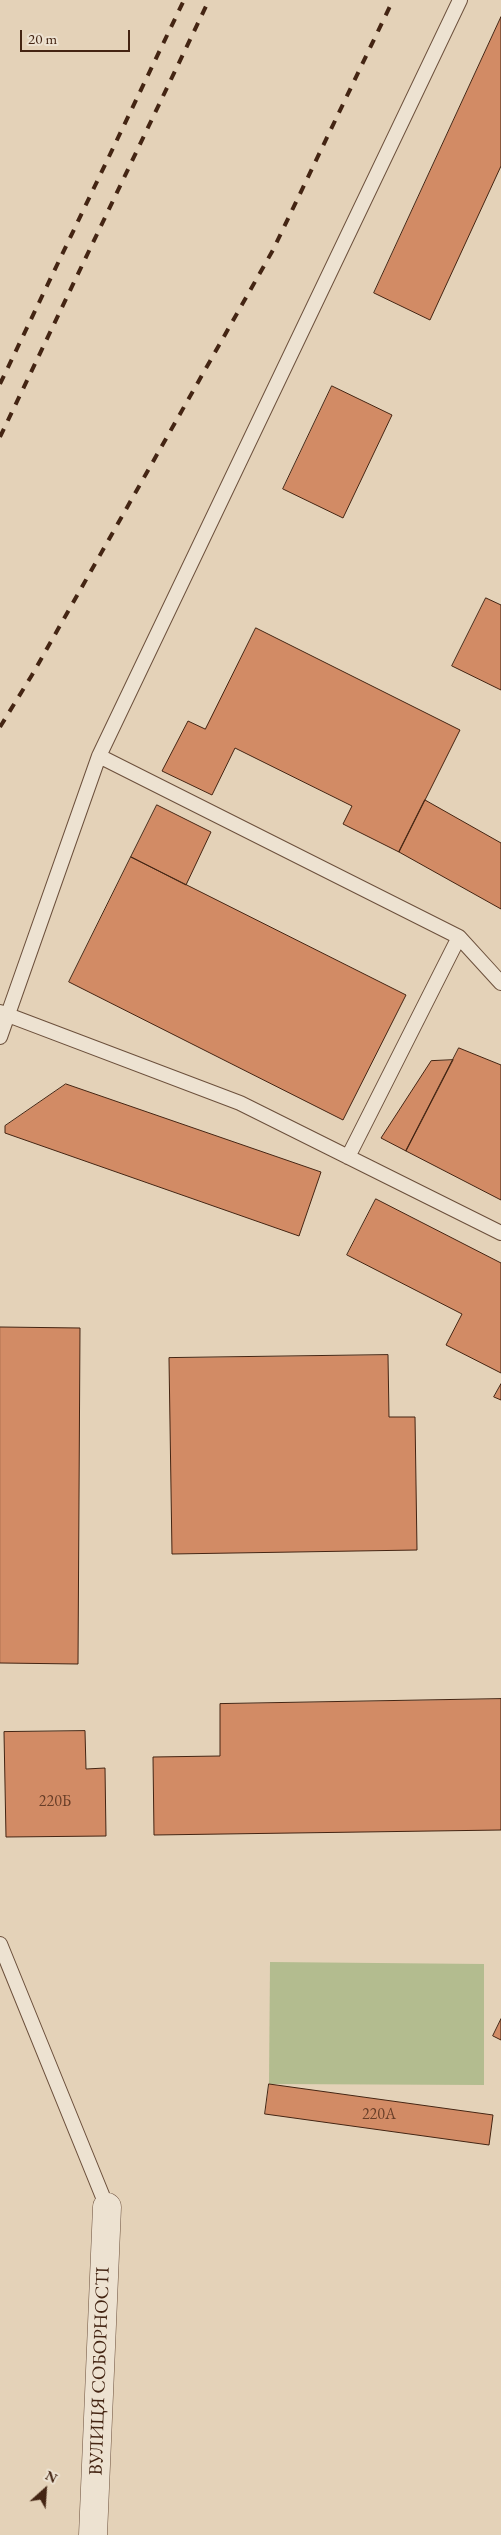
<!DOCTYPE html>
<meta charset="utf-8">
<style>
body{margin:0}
#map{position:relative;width:501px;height:2535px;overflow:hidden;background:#e4d2b8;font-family:"EB Garamond",serif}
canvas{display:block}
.north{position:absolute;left:20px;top:2465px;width:50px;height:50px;-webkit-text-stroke:4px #ede2d1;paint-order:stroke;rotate:26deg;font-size:14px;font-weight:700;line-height:20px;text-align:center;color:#442513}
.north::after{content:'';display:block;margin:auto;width:18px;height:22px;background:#442513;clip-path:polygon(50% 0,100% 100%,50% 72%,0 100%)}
.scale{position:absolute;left:20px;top:30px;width:110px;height:22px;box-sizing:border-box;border:2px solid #442513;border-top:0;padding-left:6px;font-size:15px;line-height:18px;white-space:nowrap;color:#442513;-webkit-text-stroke:4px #ede2d1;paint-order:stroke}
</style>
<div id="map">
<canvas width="501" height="2535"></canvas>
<div class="north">N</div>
<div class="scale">20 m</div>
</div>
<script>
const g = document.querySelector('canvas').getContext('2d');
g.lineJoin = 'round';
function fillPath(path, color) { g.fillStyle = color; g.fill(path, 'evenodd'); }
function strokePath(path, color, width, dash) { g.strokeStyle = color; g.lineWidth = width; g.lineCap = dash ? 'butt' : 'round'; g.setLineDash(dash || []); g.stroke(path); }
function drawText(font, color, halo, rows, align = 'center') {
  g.font = font + ' "EB Garamond",serif'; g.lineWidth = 4; g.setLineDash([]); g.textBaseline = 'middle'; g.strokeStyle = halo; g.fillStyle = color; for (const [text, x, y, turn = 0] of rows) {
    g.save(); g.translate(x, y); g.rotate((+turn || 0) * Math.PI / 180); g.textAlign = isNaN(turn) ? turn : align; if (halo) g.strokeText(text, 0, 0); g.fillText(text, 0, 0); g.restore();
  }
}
const green = new Path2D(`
 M270,1962L484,1964V2085L269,2084Z`);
const building = new Path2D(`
 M501,17V166L430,320L374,293Z
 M332,386L392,415L343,518L283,489Z
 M486,598L501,605V690L452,666Z
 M256,628L460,730L399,852L343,824L352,806L235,748L212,795L162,771L188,721L205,729Z
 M425,800L501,843V909L399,852Z
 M157,805L211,832L186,885L131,857Z
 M131,857L406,995L343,1120L69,982Z
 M459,1048L501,1065V1200L406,1151Z
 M453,1060L406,1151L381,1138L431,1061Z
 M66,1084L321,1172L299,1236L5,1133V1126Z
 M376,1199L501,1263V1373L446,1345L462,1314L347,1255Z
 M0,1327L80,1328L78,1664L0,1663Z
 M388,1355L389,1417H415L417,1550L172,1554L169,1358Z
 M501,1384V1400L494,1397Z
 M501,1699V1830L154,1835L153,1757L220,1756V1704Z
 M85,1731L86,1769L105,1768L106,1836L6,1837L4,1732Z
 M501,2019V2040L493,2036Z
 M269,2084L493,2115L489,2145L265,2114Z`);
const service = new Path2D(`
 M99,756L459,937L501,983
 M0,1012L240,1103L501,1233
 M0,1037L99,756L460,0
 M348,1157L459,937
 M0,1944L107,2207`);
const minor = new Path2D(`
 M93,2535L107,2207`);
const rail = new Path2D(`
 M0,384L184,0
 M0,437L209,0
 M0,727L32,675L273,250L393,0`);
const numberNames = [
 ["220Б",55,1802],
 ["220А",379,2115]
];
const streetNames = [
 ["ВУЛИЦЯ СОБОРНОСТІ",100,2371,-88]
];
fillPath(green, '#b3bc8f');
fillPath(building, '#d28b65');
strokePath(building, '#442513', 1);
strokePath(service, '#6c503c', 16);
strokePath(minor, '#6c503c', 29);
strokePath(service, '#ede2d1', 14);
strokePath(minor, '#ede2d1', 28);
strokePath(rail, '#442513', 4, [9, 9]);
drawText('16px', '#683e28', null, numberNames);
drawText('19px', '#442513', '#ede2d1', streetNames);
</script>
